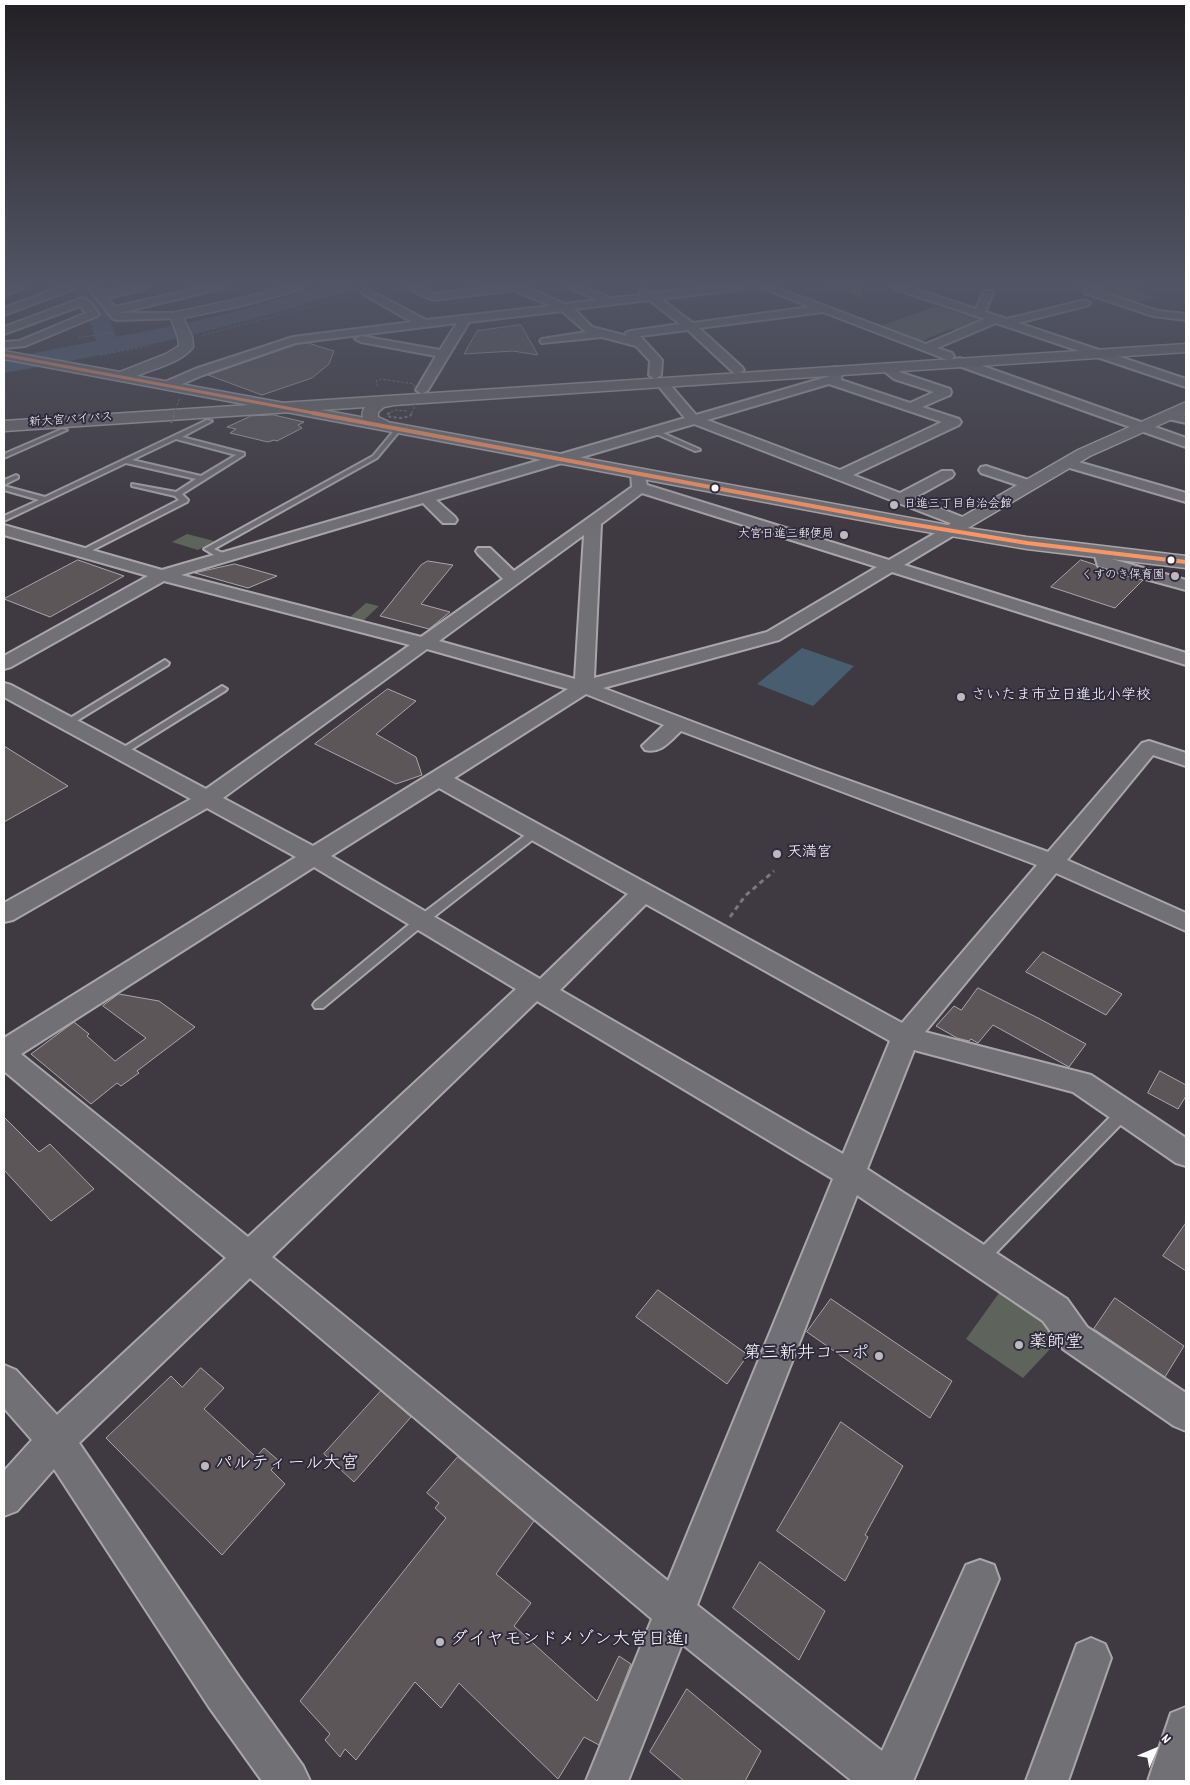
<!DOCTYPE html>
<meta charset="utf-8">
<style>
body{margin:0}
#map{position:relative;width:1190px;height:1785px;overflow:hidden;background:#3f3a41;font-family:Dekko,sans-serif}
canvas{display:block}
.frame{position:absolute;inset:0;border:5px solid #fff;pointer-events:none}
.north{position:absolute;left:1130px;top:1725px;width:50px;height:50px;-webkit-text-stroke:4px #2f2a3d;paint-order:stroke;rotate:45deg;font-size:14px;font-weight:700;line-height:20px;text-align:center;color:#fff}
.north::after{content:'';display:block;margin:auto;width:18px;height:22px;background:#fff;clip-path:polygon(50% 0,100% 100%,50% 72%,0 100%)}
</style>
<div id="map">
<canvas width="1190" height="1785"></canvas>
<div class="frame"></div>
<div class="north">N</div>
</div>
<script>
const g = document.querySelector('canvas').getContext('2d');
g.lineJoin = 'round';
function fillPath(path, color) { g.fillStyle = color; g.fill(path, 'evenodd'); }
function strokePath(path, color, width, dash) { g.strokeStyle = color; g.lineWidth = width; g.lineCap = dash ? 'butt' : 'round'; g.setLineDash(dash || []); g.stroke(path); }
function drawText(font, color, halo, rows, align = 'center') {
  g.font = font + ' Dekko,"Klee One",sans-serif'; g.lineWidth = 4; g.setLineDash([]); g.textBaseline = 'middle'; g.strokeStyle = halo; g.fillStyle = color; for (const [text, x, y, turn = 0] of rows) {
    g.save(); g.translate(x, y); g.rotate((+turn || 0) * Math.PI / 180); g.textAlign = isNaN(turn) ? turn : align; if (halo) g.strokeText(text, 0, 0); g.fillText(text, 0, 0); g.restore();
  }
}
const green = new Path2D(`
 M842,286L861,287L864,298C855,298 854,294 845,292C835,289 830,295 816,289Z
 M1065,286H1141L1135,290L1155,297L1133,304L1087,289Z
 M936,306L987,322L963,332L951,329L918,342L878,327Z
 M187,534L214,541L198,550L172,542Z
 M366,603L379,606L363,621L349,618Z
 M1004,1286L1066,1332L1023,1378L966,1339Z`);
const water = new Path2D(`
 M802,648L854,666L813,706L757,684Z`);
const river = new Path2D(`
 M69,286H87L108,314L116,337C164,328 212,318 259,305C290,298 320,282 352,286L350,290C237,327 121,353 4,373V359L96,341L88,314Z`);
const building = new Path2D(`
 M521,325L538,355L513,351L464,354L477,331Z
 M308,343L334,351L329,364L312,378L262,395L208,375L295,345Z
 M274,415L304,422L298,425L302,428L277,441L274,440L268,442L230,433L236,429L227,427L251,416Z
 M78,560L124,576L50,617L4,599Z
 M1081,560L1096,565L1098,568L1143,580L1115,608L1051,587Z
 M428,561L453,565L421,604L450,612L429,629L380,616L421,565Z
 M235,564L277,576L248,588L195,573Z
 M388,689L416,701L376,734L416,757L422,775L396,784L315,744Z
 M4,746L68,786L4,822Z
 M1043,952L1122,994L1106,1015L1026,972Z
 M978,988L1040,1019L1086,1044L1069,1067L993,1025L978,1043L971,1039L969,1041L957,1038L936,1026L954,1006L961,1010Z
 M119,994L159,1001L195,1027L137,1071L139,1073L121,1086L117,1083L91,1104L31,1054L74,1022L89,1034L87,1036L115,1061L146,1038L103,1006Z
 M1160,1071L1186,1085V1096L1178,1109L1148,1093Z
 M4,1117L39,1152L50,1144L94,1189L51,1221L4,1170Z
 M1186,1223V1271L1163,1256Z
 M658,1290L748,1355L727,1384L636,1317Z
 M1115,1298L1184,1346L1165,1377L1094,1329Z
 M831,1299L952,1381L930,1418L807,1332Z
 M201,1368L224,1388L204,1409L256,1457L264,1448L279,1461L271,1470L285,1484L222,1555L106,1438L171,1376L182,1387Z
 M381,1391L411,1417L354,1482L324,1454Z
 M841,1422L903,1466L865,1535L868,1537L845,1581L777,1531Z
 M458,1457L534,1521L496,1574L531,1603L514,1626L597,1701L619,1656L631,1664L599,1745L584,1737L558,1779L459,1683L441,1708L415,1682L356,1760L345,1749L340,1757L325,1740L330,1734L300,1701L446,1518L435,1508L439,1503L427,1493Z
 M760,1562L825,1611L799,1660L733,1608Z
 M687,1689L761,1751L745,1781H684L650,1752Z`);
const pathFar1 = new Path2D(`
 M203,335L351,296
 M78,338L114,332
 M100,355L150,346`);
const path = new Path2D(`
 M730,917L745,896L774,871`);
const lane = new Path2D(`
 M207,420L212,421L182,437L244,453V455L182,494L188,500L187,502L85,554L78,552L179,500L175,496L132,486V484L176,492L196,479L126,463L4,521V516L39,500L4,490V486L45,497ZM176,439L236,455L201,476L132,460Z
 M397,427L402,428L377,458L214,549L227,555V559H221L204,549L373,456Z
 M62,429L67,430L4,458V454Z
 M656,430L699,449L700,450L695,451L654,433L653,432Z
 M16,475L18,476V478L4,485V480Z
 M165,660L169,663L168,665L70,725L67,726L62,723Z
 M222,686L227,689L225,691L124,754H118L116,752Z
 M536,829L541,832L540,834L426,923L323,1008H315L313,1005L315,1002L418,917L532,830Z
 M1124,1106L1129,1108L1131,1112L1129,1116L985,1264L980,1266L975,1264L972,1259L975,1254L1119,1108Z`);
const street = new Path2D(`
 M14,286H28L4,296V289Z
 M64,286L75,287L74,289L4,315V308Z
 M87,286H97L103,292L132,286H149L148,288L107,298L115,307L207,286H224L223,288L119,313H176L182,316L180,318L117,320L113,319Z
 M409,286H418L435,294L497,286H523L565,304L597,300L570,288L569,286H582L611,298L642,295L640,292L645,289L654,293L719,286H747L742,289L661,299L693,323L810,307L758,286H772L926,344L985,319L892,288L891,286H905L976,309L984,291H992L993,293L985,312L1007,319L1085,300L1090,303L1089,305L1018,323L1186,379V387L996,323L937,348L952,353L954,356L952,359L948,360L823,312L699,328L742,367L744,370L738,374L734,373L688,330L640,336L662,360L661,375L655,379L649,375L650,361L636,346L602,337L542,343L540,341L542,339L586,332L562,311L469,322L428,390L422,394L416,390L436,356L361,342L355,339L361,336L440,350L457,323L295,343L203,375L173,388L169,389L163,385L165,382L195,369L293,337L412,322L363,294L362,292L367,289L426,320L551,306L513,290L433,300L409,289ZM649,300L680,324L631,331L627,332L625,334L627,336L592,327L574,309Z
 M1088,286H1099L1096,290L1158,311L1186,314V320L1153,316L1085,293L1084,291Z
 M82,298C89,299 94,308 99,314L97,316L25,346L4,348V342L19,341L86,313L80,306L4,334V327Z
 M960,358L1186,438V447L956,365L954,362L956,359Z
 M886,364L902,373L950,389L951,392L950,395L922,407L959,419L961,422L959,425L853,475L900,493L942,471H952L954,474L952,477L914,498L970,520L972,523L970,526H958L694,424L436,500L455,517L457,520L455,523H443L423,503L181,575L421,637L503,579L478,554L476,551L478,548H490L514,571L632,487L631,473L633,470H643L647,485L889,560L944,528H956L958,531L956,534L904,565L1186,653V665L892,572L779,640L603,688L817,769L1048,852L1142,743L1149,741L1186,753V766L1153,755L1067,860L1186,913V931L1056,873L925,1032L1091,1075L1186,1138V1166L1176,1163L1073,1092L914,1050L867,1169L1067,1299L1087,1327L1186,1393V1431L1174,1426L1063,1349L1043,1321L857,1195L697,1605L882,1751L966,1565L980,1560L994,1565L999,1579L913,1781H852L682,1644L628,1781H586L652,1619L250,1278L79,1443L239,1677L303,1766L310,1781H262L209,1707L54,1469L17,1511L4,1516V1471L32,1440L4,1408V1365L16,1370L57,1415L226,1258L4,1071V1038L296,857L207,808L13,920L4,922V903L191,799L4,697V683L11,685L206,789L410,645L164,581L11,667L4,669V656L148,576L4,535V525L162,570L685,418L656,383L662,379L666,380L696,415L830,376L832,368L836,367L842,371L841,380L910,403L934,392L894,379L880,368ZM829,384L942,422L840,470L707,420ZM642,493L877,567L767,632L594,678L601,524ZM584,535L575,679L439,641ZM427,649L568,689L313,846L223,798ZM586,694L664,725L642,746L645,750C661,754 670,741 681,731L1037,865L902,1023L454,778ZM439,788L628,894L540,979L331,856ZM314,867L516,989L248,1237L21,1054ZM646,904L890,1041L843,1154L560,990ZM537,1001L833,1179L668,1581L272,1257Z
 M1169,411L1186,415V423L1164,418L1162,415Z
 M1068,459L1186,493V502L1063,466L1061,463L1063,460Z
 M986,466L1034,482L1036,485L1034,488L1029,489L981,473L979,470L981,467Z
 M1102,548L1108,550L1112,559L1186,580V590L1098,566L1094,553L1096,550Z
 M1091,1638L1105,1644L1111,1658L1068,1781H1026L1077,1644Z
 M1186,1707V1781H1148L1171,1713Z`);
const secondary = new Path2D(`
 M287,286H305L303,289L241,306L183,318L192,337L193,347C181,363 155,368 137,376L948,525L1078,450L1186,402V413L1090,456L968,528L1027,537L1186,556V568L1027,549L898,527L4,359V351L120,372L166,354L179,346L178,337L170,316L171,313L239,299Z`);
const highway = new Path2D(`
 M1186,344V352L394,405L384,407L378,412V417L387,421L389,424L387,427C374,431 356,421 365,407L4,431V421Z`);
const pathBridgeFar1 = new Path2D(`
 M378,386L376,384L377,380L381,379L414,384L415,406L411,414
 M174,414L180,397
 M387,414L395,410L408,411`);
const pathBridge = new Path2D(`
 M390,413L387,414L390,417L402,418L410,416L412,413
 M171,423L175,413`);
const bus1Far1 = new Path2D(`
 M4,355L319,414`);
const bus1 = new Path2D(`
 M313,413L898,522L1027,543L1186,562`);
const markers = [
 [715,488,4.5,"#fff"],
 [894,505,5,"#bcbabc"],
 [844,535,5,"#bcbabc"],
 [1171,560,4.5,"#fff"],
 [1175,576,5,"#bcbabc"],
 [961,697,5,"#bcbabc"],
 [777,854,5,"#bcbabc"],
 [1019,1345,5,"#bcbabc"],
 [879,1356,5,"#bcbabc"],
 [205,1466,5,"#bcbabc"],
 [440,1642,5,"#bcbabc"]
];
const farStreetnames = [
 ["新大宮バイパス",71,421,-4]
];
const farPoinames = [
 ["日進三丁目自治会館",904,505,"left"],
 ["大宮日進三郵便局",834,535],
 ["くすのき保育園",1165,576]
];
const poiNames = [
 ["さいたま市立日進北小学校",971,697],
 ["天満宮",787,854]
];
const nearPoinames = [
 ["薬師堂",1029,1345],
 ["第三新井コーポ",869,1356,"right"],
 ["パルティール大宮",215,1466],
 ["ダイヤモンドメゾン大宮日進1",450,1642]
];
fillPath(green, '#5e645b');
fillPath(water, '#495d70');
fillPath(river, '#495d70');
fillPath(building, '#5c5659');
strokePath(building, '#a9a6aa', 1);
strokePath(lane, '#a9a6aa', 4);
strokePath(street, '#a9a6aa', 4);
strokePath(secondary, '#a9a6aa', 3);
strokePath(highway, '#a9a6aa', 3);
strokePath(pathFar1, '#7a787c', 1, [2.5, 2]);
strokePath(path, '#7a787c', 3, [5, 4]);
fillPath(lane, '#717074');
fillPath(street, '#717074');
fillPath(secondary, '#717074');
fillPath(highway, '#6d696b');
strokePath(pathBridgeFar1, '#7a787c', 1, [2.5, 2]);
strokePath(pathBridge, '#7a787c', 2, [3, 2.5]);
strokePath(bus1Far1, '#fb9564', 3);
strokePath(bus1, '#fb9564', 4);
const sky = g.createLinearGradient(0, 0, 0, 536);
sky.addColorStop(0, '#232024');
sky.addColorStop(0.53, '#525565');
sky.addColorStop(1, '#52556500');
g.fillStyle = sky;
g.fillRect(0, 0, 1190, 536);
for (const [x, y, r, color] of markers) { const dot = new Path2D(); dot.arc(x, y, r, 0, 2 * Math.PI); g.fillStyle = color; g.fill(dot); strokePath(dot, '#2f2a3d', 2); }
drawText('12px', '#fff', '#2f2a3d', farStreetnames);
drawText('12px', '#fff', '#2f2a3d', farPoinames, 'right');
drawText('15px', '#fff', '#2f2a3d', poiNames, 'left');
drawText('18px', '#fff', '#2f2a3d', nearPoinames, 'left');
</script>
